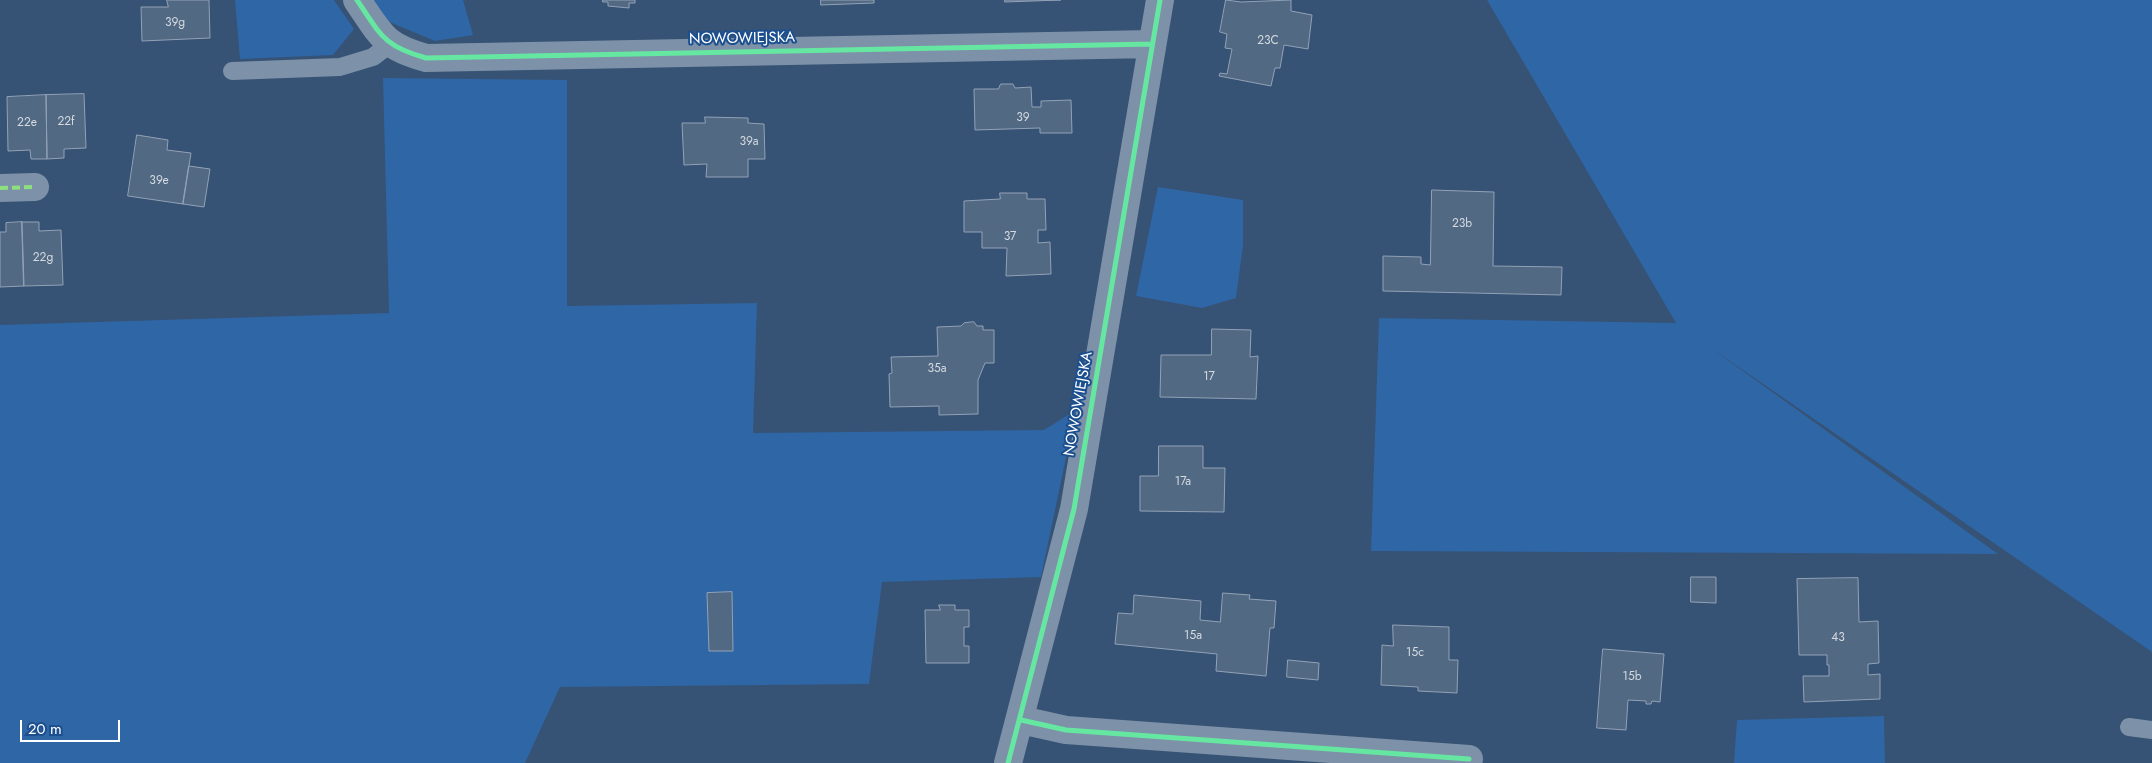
<!DOCTYPE html>
<style>
body{margin:0}
#map{position:relative;width:2152px;height:763px;overflow:hidden;background:#365274;font-family:Jost,sans-serif}
canvas{display:block}
.scale{position:absolute;left:20px;top:720px;width:100px;height:22px;box-sizing:border-box;border:2px solid #fff;border-top:0;padding-left:6px;font-size:15px;line-height:18px;white-space:nowrap;color:#fff;-webkit-text-stroke:4px #1b4f8f;paint-order:stroke}
</style>
<div id="map">
<canvas width="2152" height="763"></canvas>
<div class="scale">20 m</div>
</div>
<script>
const g = document.querySelector('canvas').getContext('2d');
g.lineJoin = 'round';
function fillPath(path, color) { g.fillStyle = color; g.fill(path, 'evenodd'); }
function strokePath(path, color, width, dash) { g.strokeStyle = color; g.lineWidth = width; g.lineCap = dash ? 'butt' : 'round'; g.setLineDash(dash || []); g.stroke(path); }
function drawText(font, color, halo, rows, align = 'center') {
  g.font = font + ' Jost,sans-serif'; g.lineWidth = 4; g.setLineDash([]); g.textBaseline = 'middle'; g.strokeStyle = halo; g.fillStyle = color; for (const [text, x, y, turn = 0] of rows) {
    g.save(); g.translate(x, y); g.rotate((+turn || 0) * Math.PI / 180); g.textAlign = isNaN(turn) ? turn : align; if (halo) g.strokeText(text, 0, 0); g.fillText(text, 0, 0); g.restore();
  }
}
const green = new Path2D(`
 M235,0H334L354,29L333,55L240,59Z
 M374,0H463L473,35L435,41L387,21Z
 M1487,0H2152V652L1711,348L1998,554L1371,551L1379,318L1676,323Z
 M383,78L567,80V306L757,303L753,433L1044,430L1076,410L1041,577L882,582L869,684L560,687L525,763H0V325L389,313Z
 M1158,187L1243,200V245L1236,298L1202,308L1136,296Z
 M1884,716L1885,763H1734L1737,720Z`);
const building = new Path2D(`
 M167,0H209L210,38L142,41L141,7H168Z
 M603,0H635V3H629V8L608,6V2H603Z
 M821,0H874V3L821,5Z
 M1005,0H1061L1005,2Z
 M1226,0L1241,2L1291,0V11L1312,15L1308,49L1284,45L1280,68H1275L1271,86L1219,76L1220,73L1227,74L1232,49L1225,48L1227,34L1220,32Z
 M1001,84H1013L1015,88L1031,87L1032,107H1041V101L1071,100L1072,133H1040V128L975,130L974,89H998Z
 M84,94L86,148L64,149V158L47,159L46,95Z
 M46,95L47,159H31L30,150L8,151L7,97Z
 M705,117L748,118V123L764,124L765,159H748V177H706L707,164L684,165L682,123H705Z
 M137,135L168,140L167,150L191,153L183,204L128,196Z
 M189,166L210,169L204,207L183,204Z
 M1432,190L1494,192L1493,266L1562,267L1561,295L1383,291V256L1421,257V264L1430,265Z
 M1000,193H1027V199H1045L1046,230H1038V243L1050,242L1051,274L1006,276L1007,248H982V232H964V201L1000,199Z
 M22,222H39V231L61,230L63,285L24,286Z
 M22,222L24,286L0,287V232H6V223Z
 M974,322L977,326H983V330H994V363H985L978,380V414L939,415V406L890,407L889,374L892,373L891,357L938,356L937,327L961,326L964,323Z
 M1212,329L1251,330L1250,357L1258,356L1256,399L1160,397L1161,355H1211Z
 M1159,446H1203V468H1225L1224,512L1140,511V476H1158Z
 M1691,577H1716V603L1691,602Z
 M1858,578L1859,622L1878,621L1879,663L1868,664V675L1880,674V699L1804,702L1803,676H1829V665H1827V655H1799L1797,579Z
 M732,592L733,651H709L707,593Z
 M1223,593L1250,595L1249,599L1276,601L1274,628H1270L1266,676L1216,671L1217,654L1115,644L1118,613L1133,614L1134,595L1201,601L1200,620L1220,622Z
 M939,605H955V610H969V627H964V646H969V663H926L925,610H940Z
 M1393,625L1449,627V660H1458L1457,693L1418,691V687L1381,685L1382,645L1393,646Z
 M1603,649L1664,654L1660,702L1652,701L1651,704H1646V701L1628,700L1626,730L1597,728Z
 M1288,660L1319,663L1318,680L1287,677Z`);
const lane = new Path2D(`
 M232,71L340,67L373,57L390,44
 M2129,727L2152,730`);
const street = new Path2D(`
 M357,0C381,35 383,46 426,58L1152,44
 M0,188L35,187
 M1021,720L1066,730L1469,759
 M1008,763L1074,509L1160,0`);
const quiet = new Path2D(`
 M0,188L35,187`);
const cycleway = new Path2D(`
 M357,0C381,35 383,46 426,58L1152,44
 M1021,720L1066,730L1469,759
 M1008,763L1074,509L1160,0`);
const numberNames = [
 ["39g",175,23],
 ["23C",1268,41],
 ["39",1023,118],
 ["22f",66,122],
 ["22e",27,123],
 ["39a",749,142],
 ["39e",159,181],
 ["23b",1462,224],
 ["37",1010,237],
 ["22g",43,258],
 ["35a",937,369],
 ["17",1209,377],
 ["17a",1183,482],
 ["15a",1193,636],
 ["43",1838,638],
 ["15c",1415,653],
 ["15b",1632,677]
];
const streetNames = [
 ["NOWOWIEJSKA",742,39,-1],
 ["NOWOWIEJSKA",1079,404,-80]
];
fillPath(green, '#2f66a5');
fillPath(building, '#526984');
strokePath(building, '#92a2b6', 1);
strokePath(lane, '#7d92a8', 18);
strokePath(street, '#7d92a8', 28);
strokePath(quiet, '#8de07e', 4, [8, 4]);
strokePath(cycleway, '#66e7a1', 5);
drawText('12px', '#d4dae0', null, numberNames);
drawText('15px', '#fff', '#1b4f8f', streetNames);
</script>
